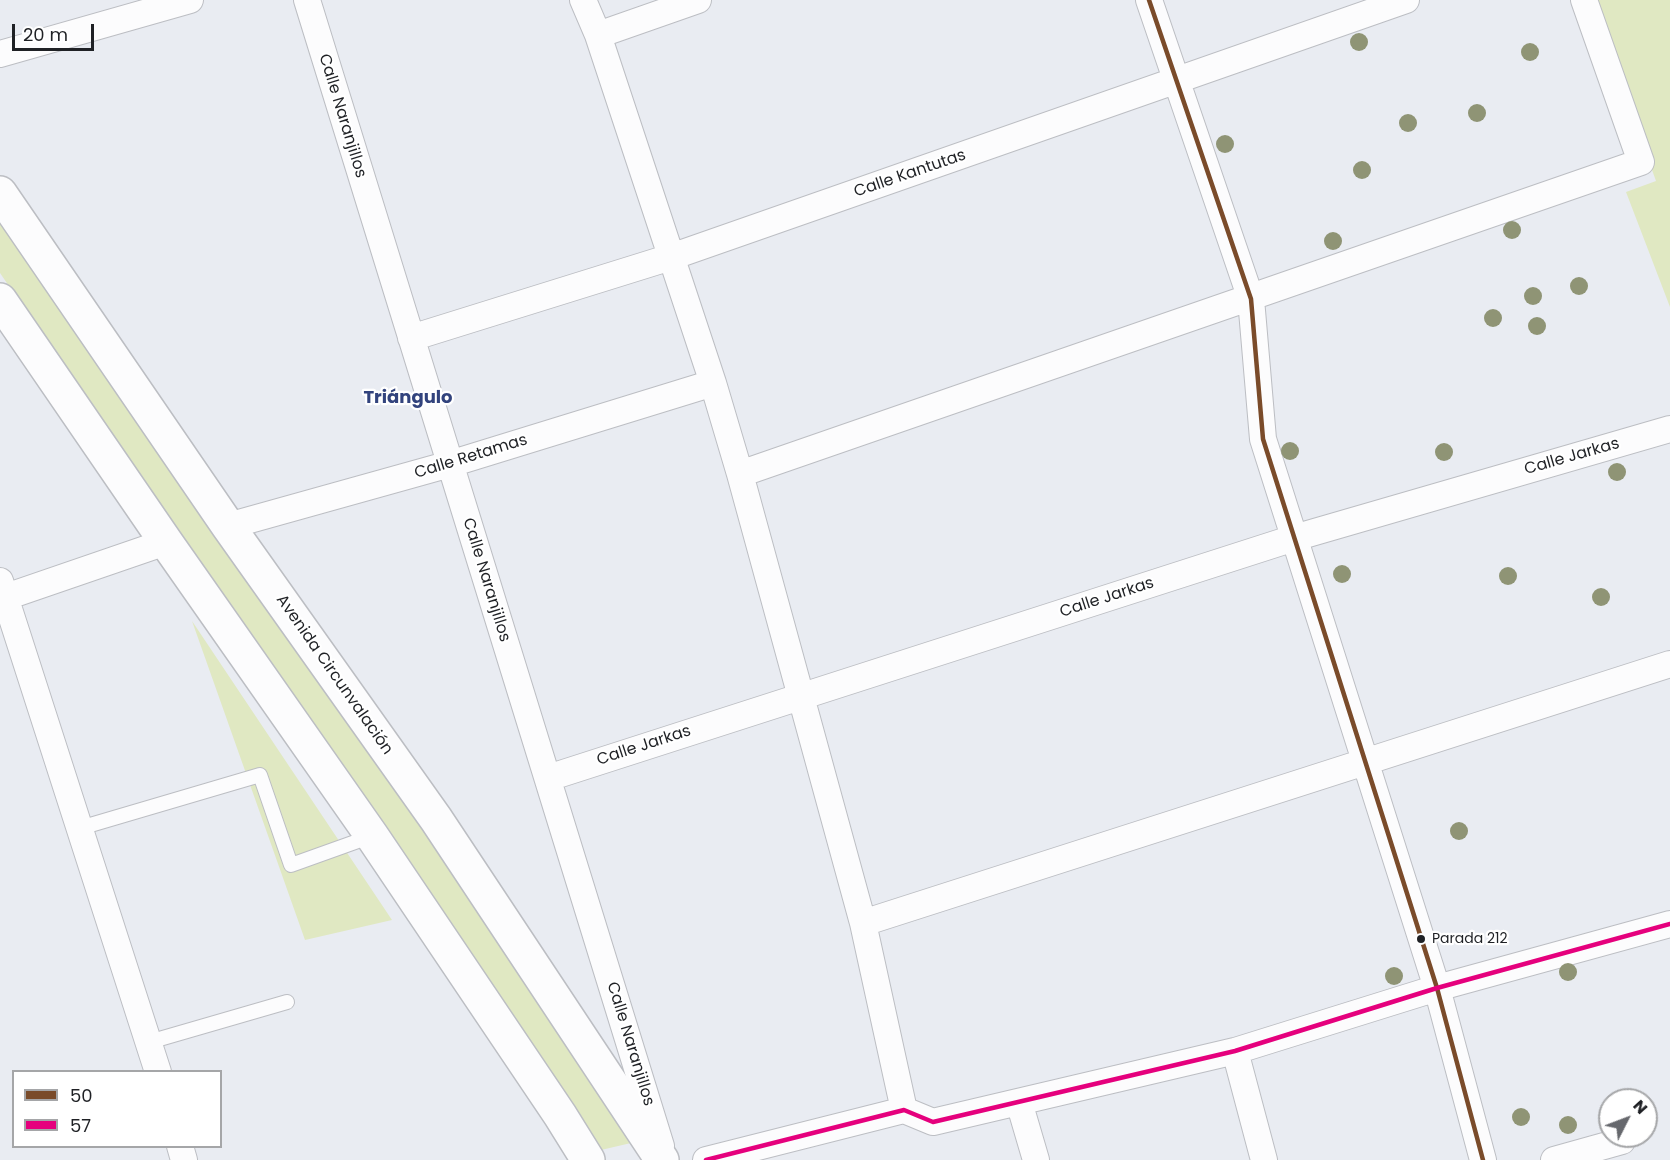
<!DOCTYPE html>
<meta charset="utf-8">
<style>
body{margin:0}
#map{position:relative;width:1670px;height:1160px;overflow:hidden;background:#e9ecf2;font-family:Poppins,sans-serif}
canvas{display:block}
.legend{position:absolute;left:12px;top:1070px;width:210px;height:78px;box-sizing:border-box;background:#fff;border:2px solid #a5a6a8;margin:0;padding:8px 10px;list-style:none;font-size:18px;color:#1f2125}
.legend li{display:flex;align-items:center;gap:12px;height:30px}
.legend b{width:30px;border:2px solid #a5a6a8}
.north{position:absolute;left:1598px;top:1088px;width:60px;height:60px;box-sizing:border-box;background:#fff;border:2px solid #a5a6a8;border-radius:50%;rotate:48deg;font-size:16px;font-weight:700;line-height:24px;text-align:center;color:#1f2125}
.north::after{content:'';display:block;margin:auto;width:21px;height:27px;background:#66686d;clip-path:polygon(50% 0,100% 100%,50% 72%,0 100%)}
.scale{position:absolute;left:12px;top:24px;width:82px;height:27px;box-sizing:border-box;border:3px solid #1f2125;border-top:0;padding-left:8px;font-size:18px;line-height:21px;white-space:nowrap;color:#1f2125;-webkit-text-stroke:4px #fff;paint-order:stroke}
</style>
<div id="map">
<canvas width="1670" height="1160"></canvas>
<ul class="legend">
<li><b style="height:8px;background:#7a4b2a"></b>50</li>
<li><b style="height:8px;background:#e5007d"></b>57</li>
</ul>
<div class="north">N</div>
<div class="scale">20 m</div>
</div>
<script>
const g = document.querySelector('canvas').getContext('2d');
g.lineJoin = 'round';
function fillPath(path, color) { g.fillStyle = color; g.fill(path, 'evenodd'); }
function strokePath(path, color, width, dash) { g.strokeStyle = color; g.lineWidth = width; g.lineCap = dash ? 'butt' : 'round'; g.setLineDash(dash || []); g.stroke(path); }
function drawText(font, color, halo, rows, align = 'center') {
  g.font = font + ' Poppins,sans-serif'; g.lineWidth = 4.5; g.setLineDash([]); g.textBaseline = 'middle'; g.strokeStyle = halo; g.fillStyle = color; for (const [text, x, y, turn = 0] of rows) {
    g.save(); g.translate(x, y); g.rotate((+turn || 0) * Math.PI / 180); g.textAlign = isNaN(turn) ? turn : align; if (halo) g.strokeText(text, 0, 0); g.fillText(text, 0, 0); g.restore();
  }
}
const green = new Path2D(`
 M1591,0H1670V307L1626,192L1656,181Z
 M0,220L427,835L631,1143L601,1150L0,273Z
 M192,621L392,920L305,940Z`);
const service = new Path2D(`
 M80,828L260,775L291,865L372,836
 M149,1042L287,1002`);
const minor = new Path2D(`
 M307,0L661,1146
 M583,0L598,35L713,383L740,474L863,923L904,1110
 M1149,0L1251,299L1263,439L1437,988L1483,1160
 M598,35L698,0
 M0,54L190,0
 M411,338L671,257L1406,0
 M740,474L1641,162L1584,0
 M228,526L450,464L713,383
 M0,581L158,1072
 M0,599L166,542
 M548,778L1294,538L1670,429
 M863,923L1670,664
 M1235,1051L1264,1160
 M1019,1102L1036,1160
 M180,1146L184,1160
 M706,1160L904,1110L933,1122L1235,1051L1437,988L1670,924
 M1554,1160L1622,1141`);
const secondary = new Path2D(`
 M0,193L228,526L436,819L662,1160
 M0,300L166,542L372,836L560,1115L588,1160`);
const bus1 = new Path2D(`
 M1149,0L1251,299L1263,439L1437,988L1483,1160`);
const bus2 = new Path2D(`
 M706,1160L904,1110L933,1122L1235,1051L1437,988L1670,924`);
const trees = [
 [1359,42],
 [1530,52],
 [1477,113],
 [1408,123],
 [1225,144],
 [1362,170],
 [1512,230],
 [1333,241],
 [1579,286],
 [1533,296],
 [1493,318],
 [1537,326],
 [1290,451],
 [1444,452],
 [1617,472],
 [1342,574],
 [1508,576],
 [1601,597],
 [1459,831],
 [1568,972],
 [1394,976],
 [1521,1117],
 [1568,1125]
];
const markers = [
 [1421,939,5,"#1f2125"]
];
const busNames = [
 ["Parada 212",1432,939]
];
const streetNames = [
 ["Calle Naranjillos",342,116,73],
 ["Calle Kantutas",910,174,-19],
 ["Calle Retamas",471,457,-17],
 ["Calle Jarkas",1572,457,-16],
 ["Calle Naranjillos",486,580,73],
 ["Calle Jarkas",1107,598,-18],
 ["Avenida Circunvalación",334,675,55],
 ["Calle Jarkas",644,746,-18],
 ["Calle Naranjillos",630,1044,73]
];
const neighbourhoodNames = [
 ["Triángulo",408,398]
];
fillPath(green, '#e0e8c2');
strokePath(service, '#bcbec3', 16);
strokePath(minor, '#bcbec3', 28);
strokePath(secondary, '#bcbec3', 36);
strokePath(service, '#fcfcfd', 14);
strokePath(minor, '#fcfcfd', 26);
strokePath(secondary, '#fcfcfd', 33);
strokePath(bus1, '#7a4b2a', 4.5);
strokePath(bus2, '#e5007d', 4.5);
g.fillStyle = '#8f9475';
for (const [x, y] of trees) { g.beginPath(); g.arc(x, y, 9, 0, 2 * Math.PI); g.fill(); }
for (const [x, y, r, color] of markers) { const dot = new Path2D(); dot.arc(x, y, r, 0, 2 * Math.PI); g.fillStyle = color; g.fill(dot); strokePath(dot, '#fff', 2); }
drawText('14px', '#1f2125', '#fff', busNames, 'left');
drawText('16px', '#1f2125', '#fff', streetNames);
drawText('bold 18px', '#32437d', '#fff', neighbourhoodNames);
</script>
